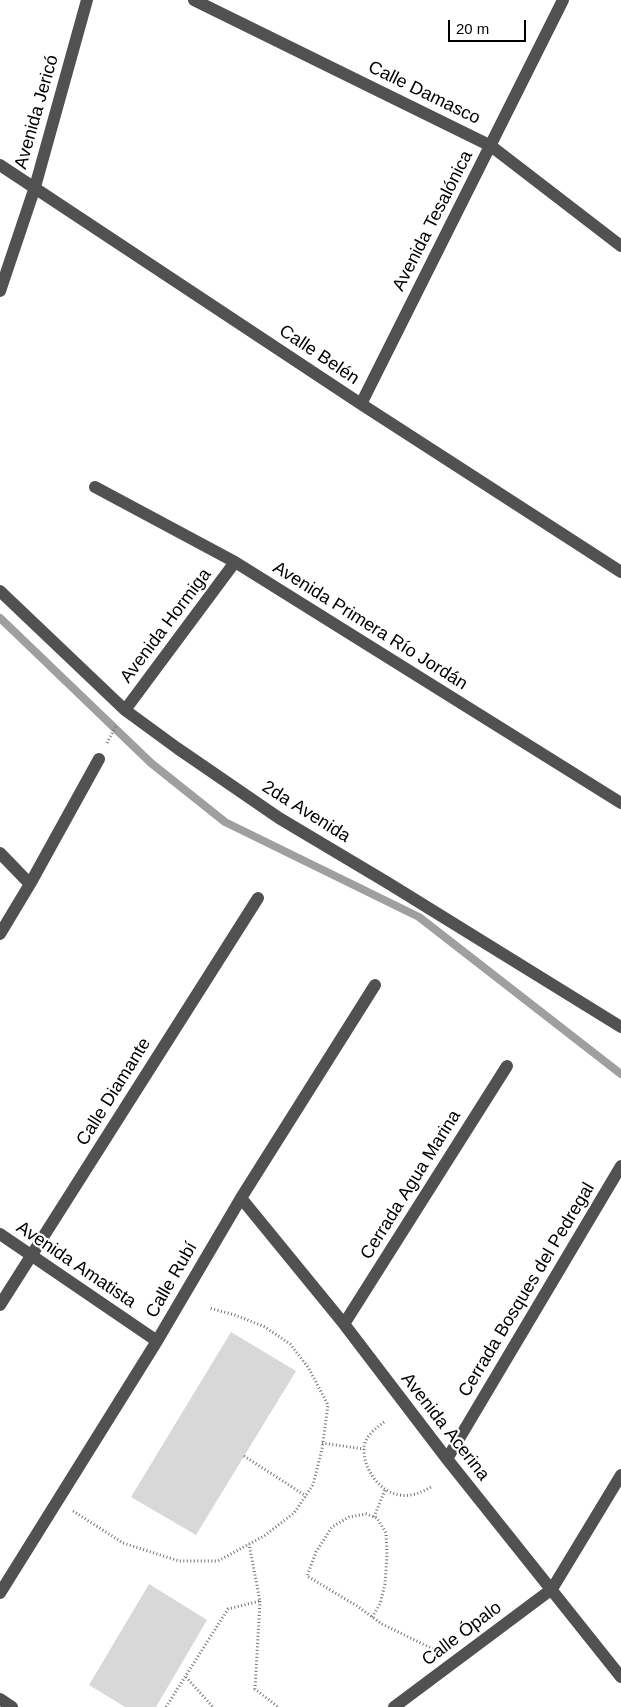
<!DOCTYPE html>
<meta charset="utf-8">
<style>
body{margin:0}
#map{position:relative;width:621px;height:1707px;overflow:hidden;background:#fff;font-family:Helvetica,sans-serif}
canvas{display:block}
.scale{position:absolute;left:448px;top:20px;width:78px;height:22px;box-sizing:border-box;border:2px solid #000;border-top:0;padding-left:6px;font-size:15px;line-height:18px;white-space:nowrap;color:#000;-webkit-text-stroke:4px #fff;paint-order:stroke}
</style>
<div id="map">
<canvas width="621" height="1707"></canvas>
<div class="scale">20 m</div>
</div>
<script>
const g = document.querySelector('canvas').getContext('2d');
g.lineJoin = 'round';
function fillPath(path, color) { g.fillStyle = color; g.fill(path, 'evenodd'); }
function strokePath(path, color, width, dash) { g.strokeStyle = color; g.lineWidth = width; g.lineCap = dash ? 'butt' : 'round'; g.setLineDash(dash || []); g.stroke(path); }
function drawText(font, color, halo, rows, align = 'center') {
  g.font = font + ' Helvetica,sans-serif'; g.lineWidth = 4.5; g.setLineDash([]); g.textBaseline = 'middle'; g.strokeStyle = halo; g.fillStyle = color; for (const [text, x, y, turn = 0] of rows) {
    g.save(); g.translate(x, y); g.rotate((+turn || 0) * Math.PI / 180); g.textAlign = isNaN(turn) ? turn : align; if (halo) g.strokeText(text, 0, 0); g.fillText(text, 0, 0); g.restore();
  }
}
const green = new Path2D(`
 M231,1332L296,1371L196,1535L131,1497Z
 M149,1584L207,1620L156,1707H125L89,1685Z`);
const stream = new Path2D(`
 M0,618L151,763L225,822L419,917L621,1074`);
const path = new Path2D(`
 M107,743L116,726
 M384,1422C375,1429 364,1437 364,1449C363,1468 380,1493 400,1495C412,1497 422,1492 433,1486
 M322,1443L364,1449
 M244,1456L306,1496
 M73,1511L123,1543L179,1561H218L264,1536L294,1513L313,1485L322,1449L328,1405L308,1367L290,1344L265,1327L235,1315L209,1308
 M374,1517L385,1490
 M260,1601L255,1689L278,1707
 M372,1617L380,1604L385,1584L387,1555L386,1533L377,1518L366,1514L349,1517L332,1527L316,1552L307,1576L357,1606L382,1624L437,1651
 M186,1677L213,1707
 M166,1707L228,1609L260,1601L249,1544`);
const minor = new Path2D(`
 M194,0L491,146L621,246
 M0,165L361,404L621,572
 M0,291L35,187L87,0
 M361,404L563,0
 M95,487L235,562L621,803
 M0,591L125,710L177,748L279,818L388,883L621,1027
 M125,710L235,562
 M0,853L30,884
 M0,934L30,884L99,759
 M241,1198L344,1324L447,1459L621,1677
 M0,1234L157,1341
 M0,1305L258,898
 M344,1324L507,1066
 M447,1459L621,1166
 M0,1593L157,1341L241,1198L375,985
 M0,1699L12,1707
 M394,1707L552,1589L621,1475`);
const streetNames = [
 ["Calle Damasco",424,93,26],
 ["Avenida Jericó",37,112,-74],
 ["Avenida Tesalónica",433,221,-63],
 ["Calle Belén",319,355,34],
 ["Avenida Hormiga",166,626,-53],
 ["Avenida Primera Río Jordán",370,626,32],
 ["2da Avenida",306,812,32],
 ["Calle Diamante",114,1092,-58],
 ["Cerrada Agua Marina",411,1185,-58],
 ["Avenida Amatista",76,1265,34],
 ["Calle Rubí",172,1280,-60],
 ["Cerrada Bosques del Pedregal",527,1290,-59],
 ["Avenida Acerina",445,1427,52],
 ["Calle Ópalo",462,1634,-37]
];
fillPath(green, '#d8d8d8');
strokePath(stream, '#9f9f9f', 8);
strokePath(path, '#737373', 3, [1, 2.5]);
strokePath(minor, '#515151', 12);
drawText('18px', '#000', '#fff', streetNames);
</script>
